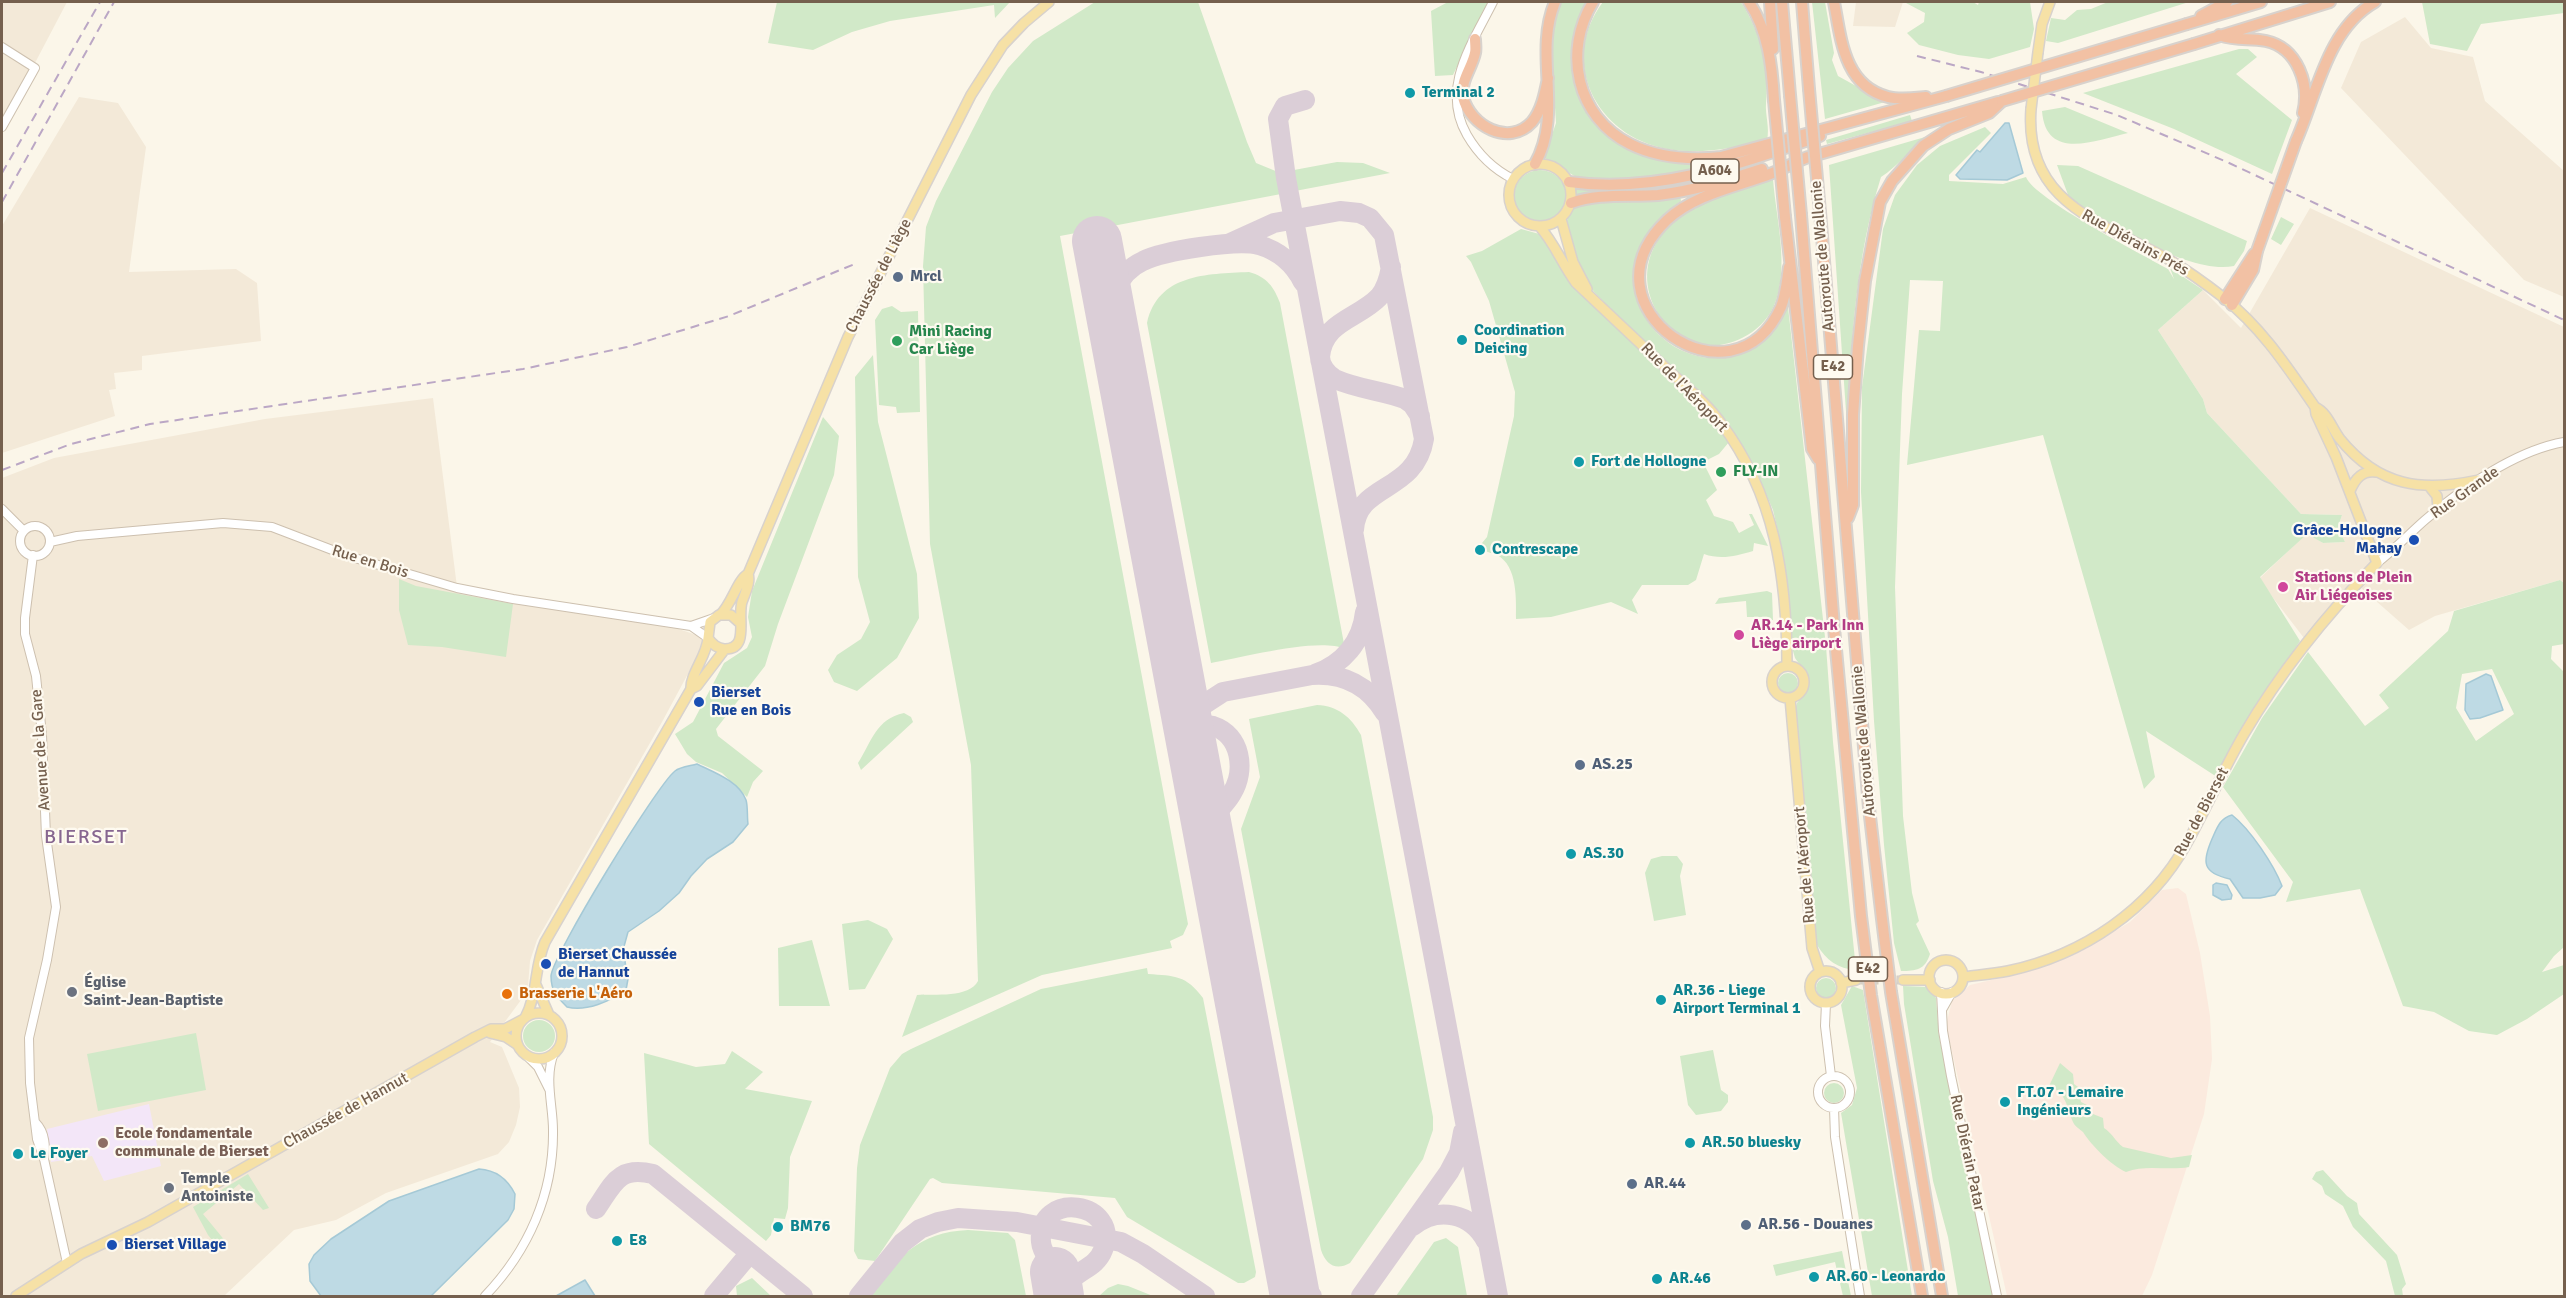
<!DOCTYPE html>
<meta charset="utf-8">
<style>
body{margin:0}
#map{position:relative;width:2566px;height:1298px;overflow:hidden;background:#fbf6e9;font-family:Signika,sans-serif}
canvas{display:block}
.frame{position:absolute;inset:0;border:3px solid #75604e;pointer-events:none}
</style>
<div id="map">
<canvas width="2566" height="1298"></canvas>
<div class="frame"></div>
</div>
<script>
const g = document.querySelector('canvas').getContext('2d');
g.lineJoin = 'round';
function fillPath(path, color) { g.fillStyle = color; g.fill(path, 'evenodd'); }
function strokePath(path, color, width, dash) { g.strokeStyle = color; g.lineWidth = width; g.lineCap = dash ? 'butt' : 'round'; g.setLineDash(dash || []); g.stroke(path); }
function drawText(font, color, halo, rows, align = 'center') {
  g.font = font + ' Signika,sans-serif'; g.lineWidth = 4.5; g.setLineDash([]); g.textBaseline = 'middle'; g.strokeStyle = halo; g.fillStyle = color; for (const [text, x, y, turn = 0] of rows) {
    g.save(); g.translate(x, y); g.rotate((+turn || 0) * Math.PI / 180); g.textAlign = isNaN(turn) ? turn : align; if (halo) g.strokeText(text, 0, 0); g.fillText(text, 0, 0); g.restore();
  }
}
const residential = new Path2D(`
 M2,2H67L36,61L2,119Z
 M1856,2H1903L1895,27L1853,26Z
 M2405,17L2431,48L2473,57L2485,101L2564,171V297L2524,280L2341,88L2361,42Z
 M79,97L118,103L146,147L129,272L236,269L257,283L261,341L142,356V370L114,373L116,389L109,390L115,416L2,453V226Z
 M2310,208L2564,327V583L2560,580L2435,616L2409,630L2360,587L2362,571L2304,638L2267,590L2260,578L2307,533L2323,543L2345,542L2338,527L2342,515L2301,514L2207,413L2203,399L2158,330L2203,290L2241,328Z
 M433,398L457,587L673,627L699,636L704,644L662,722L537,940L530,961L528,986L521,1000L490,1042L502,1047L519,1088L520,1107L516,1125L509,1142L498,1154L386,1193L336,1220L294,1230L224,1296H2V478L54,458L265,419Z`);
const commercial = new Path2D(`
 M2178,888L2186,894L2200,953L2210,1016L2212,1059L2204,1114L2152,1275L2142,1296H2007L1946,1025L1952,1001L1970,985L2030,971L2078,953L2130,922L2162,890Z`);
const education = new Path2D(`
 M149,1104L161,1166L104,1181L92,1156L51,1162L47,1129Z`);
const green = new Path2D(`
 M777,2H1010L995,18L994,5L890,21L852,32L813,50L768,43Z
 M1095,2H1198L1247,142L1256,163L1278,172L1281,194L1060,236L1188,924L1183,935L1170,941L1172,948L1042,975L902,1037L917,995C935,994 969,998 978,981L971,765L930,544L923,266L926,227L936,201L992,92L1008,68L1033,41Z
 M1448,2H1488L1453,75L1435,76L1431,11Z
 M1558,2H1588C1555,53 1574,124 1630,150C1657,162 1683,164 1712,163V167L1677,175L1587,180C1569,177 1561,164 1544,158L1556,123L1551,48V29Z
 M1603,2H1741C1760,31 1770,68 1766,103C1765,115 1770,128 1767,140C1735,148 1700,155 1667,149C1596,136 1558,61 1603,2Z
 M1812,2H1825L1834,53L1832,60L1838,76L1885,102L1825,119Z
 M1907,2H1973L1978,5L1979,2H2030L2034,29L2030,47L1989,59L1958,55L1919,45L1907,33L1924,22L1925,13L1906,3Z
 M2108,2H2189L2058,43L2046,41L2051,18L2065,20L2077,10L2091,9Z
 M2422,2H2564V13L2481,24L2467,51L2430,44Z
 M2239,49H2248L2257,57L2236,74L2292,120L2272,174L2174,129L2083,93Z
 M2065,107L2128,133C2096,140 2046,162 2042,111Z
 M1910,115L1912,121L1827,144L1826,140Z
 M1985,127L1991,133L1949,175V181L2003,184L2026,177C2033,198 2143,255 2168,269L2174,279L2170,268L2203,290L2158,330L2203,399L2207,413L2301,514L2342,515L2338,527L2345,542L2323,543L2307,534L2260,577L2300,641L2251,717L2217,777L2146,731L2155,777L2144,789L2043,435L1907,465L1919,330L1940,331L1943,281L1910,280L1902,394L1895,587L1903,816L1912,893L1919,921L1916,924L1930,954C1925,970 1916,971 1901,971L1894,943L1884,845L1874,721L1861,492L1862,387L1883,229L1895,195L1917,165L1940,146Z
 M1925,137C1910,150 1897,167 1881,177C1856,257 1851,342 1847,426L1829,165Z
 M1337,162L1363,163L1390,173L1295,191L1294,170Z
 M2057,165L2078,166L2247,241L2244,251L2234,266C2190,275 2110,224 2071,203Z
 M1514 196a26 26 0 1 1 52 0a26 26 0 1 1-52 0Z
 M1701,177L1704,181L1687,186L1575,196V186Z
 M1773,179C1776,219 1790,268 1774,306C1767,321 1756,331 1742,338C1673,373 1607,274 1677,220C1704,199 1740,191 1773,179Z
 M1680,194L1681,201C1553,290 1718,436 1788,307L1826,646L1833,742L1856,970C1838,969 1826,960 1817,945L1795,711L1797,703L1808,689L1809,678L1795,658L1791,644L1783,553L1773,510L1753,464L1724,420L1594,292L1578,267L1565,224L1574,207L1580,203Z
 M2281,217L2294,224L2281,245L2271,239Z
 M1521,229L1543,235L1569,280L1582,294L1713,421L1729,442L1719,454L1703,462L1717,490L1706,500L1714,516L1733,522L1739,533L1754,525L1749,514H1752L1768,546L1754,543L1753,551C1736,556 1721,560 1704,554L1696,580L1688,585H1642L1632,600L1638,614L1611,602L1551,617L1516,619C1516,600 1518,566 1497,555C1493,553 1488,553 1484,550L1482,543L1487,537L1514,416L1515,392L1489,301L1471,262L1466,256L1482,251Z
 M1249,272C1267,277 1274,287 1280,303L1345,649C1318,637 1242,658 1211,663L1147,323C1158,274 1206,274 1249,272Z
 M892,306L901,312L918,311L920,412L897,413L896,407L879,405L875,320L882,309Z
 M873,355L878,422L917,574L919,618L897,658L857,691L834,682L828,670L837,655L861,639L870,622L858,577L855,377Z
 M823,417L839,436L834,475L778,624L765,666L716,729L718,736L763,771L753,782L747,797L722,773L696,762L687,754L675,734L693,722L724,663L747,648L752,637L748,617L752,591Z
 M399,579L416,586L513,604L506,657L442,647L408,645L399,610Z
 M2560,580L2564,583V644L2552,646L2551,659L2564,672V947L2554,956L2542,972L2564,965V994L2527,1019L2497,1035L2469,1031L2434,1012L2403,1006L2360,889L2286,902L2293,882L2223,787L2262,718L2308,652L2365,726L2389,708L2379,695L2448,631L2454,611ZM2492,669L2514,714L2476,741L2456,708L2462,674Z
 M1767,591L1772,593L1773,620L1766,621L1765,617H1747L1746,601L1715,604L1719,598Z
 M1778 683a10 10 0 1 1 20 0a10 10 0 1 1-20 0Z
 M1317,705C1338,706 1351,717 1361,735L1433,1117V1130L1423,1159L1350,1263C1336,1271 1326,1265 1321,1250L1241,829L1260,777L1249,719Z
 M904,713L911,717L913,722L861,770L858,763C872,741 876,719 904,713Z
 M1662,856H1677L1683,864L1680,876L1686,915L1654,921L1645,873L1651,859Z
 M868,920L887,929L893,939L865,989L849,990L842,924Z
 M812,940L830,1006H779L778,948Z
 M1147,968L1148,974C1175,976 1186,975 1203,998L1256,1272L1255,1277L1244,1283H1238L1127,1217L1115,1198L942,1183L933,1178L930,1179L875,1261L858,1259L854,1251L857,1168L860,1145L890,1068L902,1054L911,1049L1041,989Z
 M1816 988a10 10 0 1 1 20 0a10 10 0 1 1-20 0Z
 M1852,986L1863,990L1912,1296H1872L1841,1113L1852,1105L1857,1088L1841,1005Z
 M1903,986L1928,987L1936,998L1939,1036L1993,1296H1958L1948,1237L1933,1181L1904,1004Z
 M523 1036a16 16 0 1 1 32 0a16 16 0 1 1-32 0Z
 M196,1033L206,1090L98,1111L87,1054Z
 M1713,1050L1721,1090L1728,1095V1102L1721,1111L1696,1115L1688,1105L1680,1056Z
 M732,1051L763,1072L745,1089L812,1101L790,1157L788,1208L785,1219L774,1218L771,1235L766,1241L649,1144L644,1053L696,1067L725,1064Z
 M2060,1063L2073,1074L2074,1084L2078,1087L2081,1102L2087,1105L2088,1112L2103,1118L2104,1128C2113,1134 2115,1141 2123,1147L2171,1158L2192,1155L2189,1167C2168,1171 2146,1164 2126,1172C2112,1166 2091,1145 2083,1132C2080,1129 2075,1127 2073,1122C2066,1106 2067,1093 2049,1086Z
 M1824 1093a10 10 0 1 1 20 0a10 10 0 1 1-20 0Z
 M2323,1170L2347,1196L2357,1203L2359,1214L2397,1255L2406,1284L2402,1289L2403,1296H2395L2386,1261L2353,1227L2343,1206L2325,1194L2322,1186L2312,1179L2316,1172Z
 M248,1174L269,1208L263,1210L239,1184L203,1214L226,1242L217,1246L208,1235L193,1207Z
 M968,1230L1008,1233L1015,1240L1026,1296H871C895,1258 919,1232 968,1230Z
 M1446,1238L1458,1247L1467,1296H1396L1434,1242Z
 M1842,1251L1851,1296H1843L1835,1262L1776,1276L1773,1265Z
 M752,1278L771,1296H737L736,1286Z
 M1118,1284L1128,1286L1153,1296H1099L1108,1288Z`);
const water = new Path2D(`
 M2005,123H2009L2023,173L2007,180L1960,179L1956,175L1977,150L1980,152Z
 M2486,674L2491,676L2503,710L2480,718L2470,719L2465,710L2466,684Z
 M697,764C713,772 739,781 746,800C748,806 747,817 748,824L733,842L707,859L691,876L679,893L659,911L628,932L623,950L628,979L626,990C611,1001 586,1012 567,1007C557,997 551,991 551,976C552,956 657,785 675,771C680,767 690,766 697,764Z
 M2232,815C2250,829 2274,865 2282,886L2275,895L2260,898H2243L2230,879C2202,873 2202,862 2212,839C2217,828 2220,818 2232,815Z
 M2216,883L2227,885L2232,895L2231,899L2222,900L2213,895V885Z
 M479,1169C496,1170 508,1180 515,1194L514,1209L508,1220L431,1296H321L310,1281L309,1264L314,1255L331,1239L389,1201Z
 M585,1280L595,1296H556Z`);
const taxiway = new Path2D(`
 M1305,100L1285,106L1278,119L1286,178L1498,1296
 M1230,243L1274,223L1340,211L1359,213L1370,218L1384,235L1424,439C1415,494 1357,482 1354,530
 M1391,267C1389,278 1386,289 1379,297C1358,319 1323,321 1320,357C1320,365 1327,375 1335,379C1357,389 1383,391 1405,399L1412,404L1420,416
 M1122,385C1118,359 1105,316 1115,291C1120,278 1130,267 1143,261C1163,251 1237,239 1259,245C1279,251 1294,264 1303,282
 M1315,674C1343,664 1362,642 1365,612
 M1183,733C1192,725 1202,723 1213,726C1241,735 1246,770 1232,793C1228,801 1220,807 1216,816C1211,826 1211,837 1211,848
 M1189,796L1195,817L1210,843
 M1203,809L1192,735L1194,721L1203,705L1223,692L1312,675C1343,673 1369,686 1385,713
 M596,1209C614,1183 618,1166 653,1174L803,1296
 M1413,1226C1438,1206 1471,1213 1486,1241
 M1055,1272C1051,1261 1042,1254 1041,1242C1036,1189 1122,1201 1103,1250C1096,1269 1075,1270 1064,1288
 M1291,1275L1312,1296
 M714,1296L750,1253
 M859,1296L902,1243L920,1229L938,1222L958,1218L1017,1222L1121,1242L1143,1254L1205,1296
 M1361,1296L1449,1172L1459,1153L1463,1132`);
const runway = new Path2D(`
 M1097,241L1295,1296
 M1055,1272L1059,1296`);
const majorTunnel = new Path2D(`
 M1856,980H1903`);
const minor = new Path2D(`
 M1493,2C1472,44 1440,88 1467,135C1478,154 1493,169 1513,179
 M2,47L35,68L2,127
 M2,509L24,531
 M20 541a15 15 0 1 1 30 0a15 15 0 1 1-30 0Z
 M50,542L77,536L223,523L272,527L348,556L457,588L513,599L691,626L708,638
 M33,555L25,618V634L36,676L42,735L46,836L56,907L47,960L29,1038L30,1083L37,1139L44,1159L67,1263
 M2377,563C2394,550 2409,534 2425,520C2464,487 2514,451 2564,442
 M691,626L714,618
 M1941,992L1943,1031L1951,1076L1997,1296
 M1826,1003L1825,1026L1831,1076
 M1943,1008L1952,992
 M528,1057L538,1067L549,1089
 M1818 1092a16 16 0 1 1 32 0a16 16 0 1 1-32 0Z
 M1834,1108L1835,1137L1860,1296
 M36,1123C45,1132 46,1147 44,1159
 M485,1296C528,1251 554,1194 553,1130C553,1105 544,1078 554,1053`);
const major = new Path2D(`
 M2038,52L2042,24L2050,2
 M2031,109C2024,203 2101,222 2168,259C2188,271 2206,284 2224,298C2262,328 2288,368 2315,407C2328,413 2332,429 2340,439C2379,487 2422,492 2479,480
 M1509 195a31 31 0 1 1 62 0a31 31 0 1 1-62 0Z
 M1561,219L1573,262L1587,289
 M1539,226C1554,242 1562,264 1576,283C1606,311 1636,340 1666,368C1684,385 1706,402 1721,423C1775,495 1787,578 1787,666
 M2429,486L2437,496L2438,510
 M2350,491C2355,479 2362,470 2376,472
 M720,615C732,604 737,580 748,574L848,337L971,95L1003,45L1024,23L1049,2
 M740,623L731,615H719L710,622L708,638C712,644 716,648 724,649C750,650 737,618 742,602C745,593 751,582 748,574
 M1772 682a16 16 0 1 1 32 0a16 16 0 1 1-32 0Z
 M691,689C690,674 707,656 708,638
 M1790,698L1812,948L1820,972
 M1929 977a17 17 0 1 1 34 0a17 17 0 1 1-34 0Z
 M1810 987a16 16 0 1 1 32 0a16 16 0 1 1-32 0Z
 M1963,977C1978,975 1993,974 2008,971C2083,955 2150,910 2187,843C2207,807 2223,770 2244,734C2281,671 2326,615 2377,563L2336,457L2316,414L2315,407
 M1903,980H1930
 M1841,983L1856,980
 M536,985L549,1015
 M516 1036a23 23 0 1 1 46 0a23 23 0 1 1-46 0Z
 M525,1018C538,994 534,967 545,942L691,689L697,686L725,649
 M490,1033L506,1037L518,1045
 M16,1296L81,1254L148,1222L475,1037L491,1029H505L522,1020`);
const highway = new Path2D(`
 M1593,2C1563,51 1576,117 1630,144C1658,158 1691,160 1721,157L1946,96
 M1749,2C1768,31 1772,65 1774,100
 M1770,2L1773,49
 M1782,2L1790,95
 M1802,2L1809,89
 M1834,2C1841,39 1844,86 1888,97C1900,100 1914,98 1926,97
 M2201,16L2227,2
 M2187,24L2261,2
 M2219,35C2239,42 2249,37 2266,41C2298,48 2310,85 2303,113
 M1475,39C1475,43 1476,49 1475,53C1472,68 1460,81 1463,97C1470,126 1509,147 1532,122C1542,110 1545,93 1548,78
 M2194,44L2330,2
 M2296,141C2317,94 2327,29 2375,2
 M1809,157L1998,102
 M1535,164C1564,112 1533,55 1555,2
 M1569,182C1656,194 1739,164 1820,136
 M1571,203C1598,193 1629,197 1658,195C1693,191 1728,180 1762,169
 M1820,212L1869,808L1882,919L1891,992L1942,1296
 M1801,215L1835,639L1861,916L1871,995L1922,1296
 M1785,217L1812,449L1818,459
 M1789,267C1787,280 1786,295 1781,307C1733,414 1576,307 1667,220C1695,194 1736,187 1770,174C1783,169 1795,162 1808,157
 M2225,299L2254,254
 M2232,305L2253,270L2257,251
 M1848,518L1853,505V415L1858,346L1865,281L1880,202L1892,181L1923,146L1949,129L1989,113L2002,101`);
const rail = new Path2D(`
 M1917,56L1981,72L2117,115L2227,162L2564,320
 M2,173L100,2
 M2,202L114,2
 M2,470L71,444L150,424L523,369L627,347L729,316L857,263`);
const majorBridge = new Path2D(`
 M2031,109L2038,52`);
const highwayBridge = new Path2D(`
 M1809,89L1820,212
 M1790,95L1801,215
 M1946,96L2187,24
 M1774,100L1785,217
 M2002,101L2194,44
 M2257,251L2296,141`);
const markers = [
 [1410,93,6,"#0f9aa8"],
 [898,277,6,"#5c6f8a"],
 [1462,340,6,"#0f9aa8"],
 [897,341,6,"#2e9e5b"],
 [1579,462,6,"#0f9aa8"],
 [1721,472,6,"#2e9e5b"],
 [2414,540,6,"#1a4fb4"],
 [1480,550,6,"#0f9aa8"],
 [2283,587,6,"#d1479c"],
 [1739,635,6,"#d1479c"],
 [699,702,6,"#1a4fb4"],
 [1580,765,6,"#5c6f8a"],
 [1571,854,6,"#0f9aa8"],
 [546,964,6,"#1a4fb4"],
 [72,992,6,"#6b7280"],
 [507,994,6,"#e8710a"],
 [1661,1000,6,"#0f9aa8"],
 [2005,1102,6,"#0f9aa8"],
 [103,1143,6,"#8d6e63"],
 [1690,1143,6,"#0f9aa8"],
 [18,1154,6,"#0f9aa8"],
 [1632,1184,6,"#5c6f8a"],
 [169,1188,6,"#6b7280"],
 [1746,1225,6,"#5c6f8a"],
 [778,1227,6,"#0f9aa8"],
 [617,1241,6,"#0f9aa8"],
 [112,1245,6,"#1a4fb4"],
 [1814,1277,6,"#0f9aa8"],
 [1657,1279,6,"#0f9aa8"]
];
const shields = [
 [1715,171,48],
 [1833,367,39],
 [1868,969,39]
];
const shieldNames = [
 ["A604",1715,171],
 ["E42",1833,367],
 ["E42",1868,969]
];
const cultureNames = [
 ["Terminal 2",1422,93],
 ["Coordination",1474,331],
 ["Deicing",1474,349],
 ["Fort de Hollogne",1591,462],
 ["Contrescape",1492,550],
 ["AS.30",1583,854],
 ["AR.36 - Liege",1673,991],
 ["Airport Terminal 1",1673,1009],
 ["FT.07 - Lemaire",2017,1093],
 ["Ingénieurs",2017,1111],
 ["AR.50 bluesky",1702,1143],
 ["Le Foyer",30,1154],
 ["BM76",790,1227],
 ["E8",629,1241],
 ["AR.60 - Leonardo",1826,1277],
 ["AR.46",1669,1279]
];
const streetNames = [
 ["Rue Diérains Prés",2135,243,29],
 ["Autoroute de Wallonie",1823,256,-95],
 ["Chaussée de Liège",879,276,-63],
 ["Rue de l'Aéroport",1684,388,46],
 ["Rue Grande",2465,493,-35],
 ["Rue en Bois",370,562,17],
 ["Autoroute de Wallonie",1864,741,-95],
 ["Avenue de la Gare",41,750,-94],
 ["Rue de Bierset",2202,812,-62],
 ["Rue de l'Aéroport",1805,865,-95],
 ["Chaussée de Hannut",346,1111,-29],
 ["Rue Diérain Patar",1967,1153,78]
];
const serviceNames = [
 ["Mrcl",910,277],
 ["AS.25",1592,765],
 ["AR.44",1644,1184],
 ["AR.56 - Douanes",1758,1225]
];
const leisureNames = [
 ["Mini Racing",909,332],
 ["Car Liège",909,350],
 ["FLY-IN",1733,472]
];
const transitNames = [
 ["Grâce-Hollogne",2402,531,"right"],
 ["Mahay",2402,549,"right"],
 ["Bierset",711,693],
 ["Rue en Bois",711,711],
 ["Bierset Chaussée",558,955],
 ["de Hannut",558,973],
 ["Bierset Village",124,1245]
];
const hotelNames = [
 ["Stations de Plein",2295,578],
 ["Air Liégeoises",2295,596],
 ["AR.14 - Park Inn",1751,626],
 ["Liège airport",1751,644]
];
const worshipNames = [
 ["Église",84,983],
 ["Saint-Jean-Baptiste",84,1001],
 ["Temple",181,1179],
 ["Antoiniste",181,1197]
];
const foodNames = [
 ["Brasserie L'Aéro",519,994]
];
const educationNames = [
 ["Ecole fondamentale",115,1134],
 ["communale de Bierset",115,1152]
];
const quarterNames = [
 ["BIERSET",86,838]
];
fillPath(residential, '#f3e9d8');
fillPath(commercial, '#fbeade');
fillPath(education, '#f3e6f8');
fillPath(green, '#d1e9c8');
fillPath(water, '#bedae4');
strokePath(water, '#a5c9d6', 1.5);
strokePath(taxiway, '#dbced7', 20);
strokePath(runway, '#dbced7', 50);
strokePath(majorTunnel, '#dad0c2', 9, [9, 4.5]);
strokePath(minor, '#cdc0af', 10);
strokePath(major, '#d8d2cd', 12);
strokePath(highway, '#d8d2cd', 14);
strokePath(minor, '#fff', 8);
strokePath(major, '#f6e1a6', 9);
strokePath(highway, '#f2c1a4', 10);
strokePath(rail, '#bba7c5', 2, [9, 6]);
strokePath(majorBridge, '#d8d2cd', 12, []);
strokePath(highwayBridge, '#d8d2cd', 14, []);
strokePath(majorBridge, '#f6e1a6', 9);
strokePath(highwayBridge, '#f2c1a4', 10);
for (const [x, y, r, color] of markers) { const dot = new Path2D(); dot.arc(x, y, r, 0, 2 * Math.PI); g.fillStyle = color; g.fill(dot); strokePath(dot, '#fefaf0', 2); }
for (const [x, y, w] of shields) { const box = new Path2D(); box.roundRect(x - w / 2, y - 12, w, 24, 4.5); g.fillStyle = '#fefaf0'; g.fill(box); strokePath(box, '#75604e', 1.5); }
drawText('bold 15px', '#75604e', null, shieldNames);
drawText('bold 16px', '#0d838f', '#fefaf0', cultureNames, 'left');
drawText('16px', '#75604e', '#fefaf0', streetNames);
drawText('bold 16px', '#4e5e75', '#fefaf0', serviceNames, 'left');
drawText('bold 16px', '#27864d', '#fefaf0', leisureNames, 'left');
drawText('bold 16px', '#164399', '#fefaf0', transitNames, 'left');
drawText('bold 16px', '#b23c85', '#fefaf0', hotelNames, 'left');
drawText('bold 16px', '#5b616d', '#fefaf0', worshipNames, 'left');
drawText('bold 16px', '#c56008', '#fefaf0', foodNames, 'left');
drawText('bold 16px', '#785e54', '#fefaf0', educationNames, 'left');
g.letterSpacing = '1.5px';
drawText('20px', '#876690', '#fefaf0', quarterNames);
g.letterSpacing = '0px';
</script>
